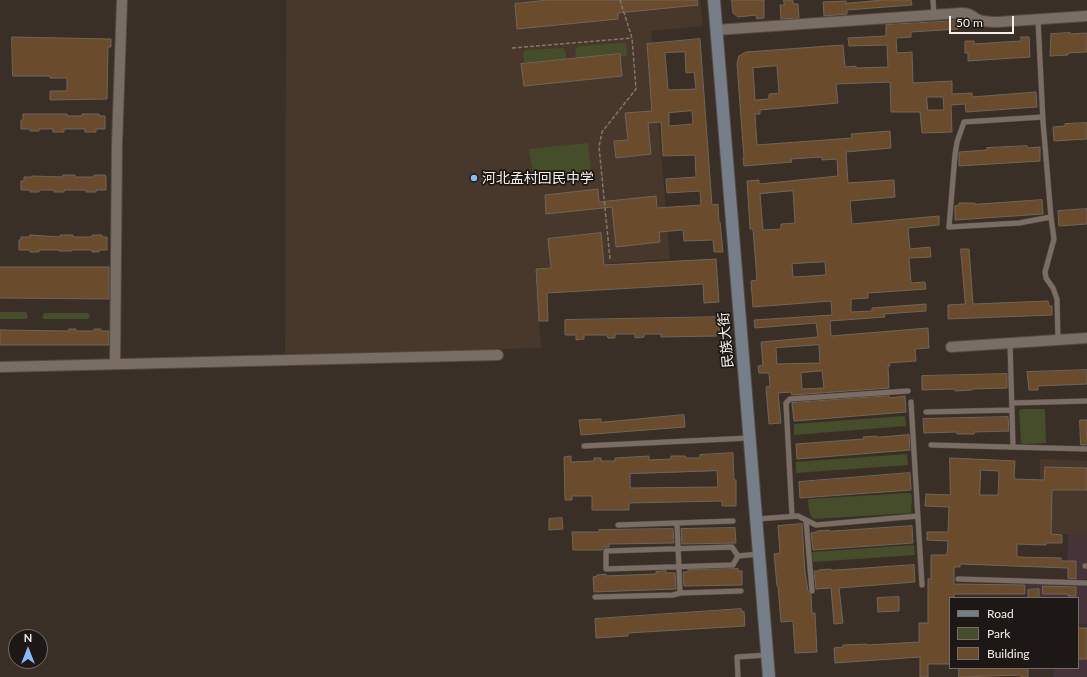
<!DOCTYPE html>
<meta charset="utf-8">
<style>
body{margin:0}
#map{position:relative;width:1087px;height:677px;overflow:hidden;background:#3a2f27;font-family:Lato,sans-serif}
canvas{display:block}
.legend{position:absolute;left:949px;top:597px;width:130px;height:72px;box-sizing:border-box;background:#1d1815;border:1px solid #746e6a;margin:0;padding:5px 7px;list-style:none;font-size:12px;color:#f6efe9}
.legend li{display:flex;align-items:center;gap:8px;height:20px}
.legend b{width:20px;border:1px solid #746e6a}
.north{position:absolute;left:8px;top:629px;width:40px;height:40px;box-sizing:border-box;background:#1d1815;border:1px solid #746e6a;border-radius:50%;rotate:0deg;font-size:11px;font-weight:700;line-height:16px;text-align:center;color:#f6efe9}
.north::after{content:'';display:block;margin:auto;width:14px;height:18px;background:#89bafc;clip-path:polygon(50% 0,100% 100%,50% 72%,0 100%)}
.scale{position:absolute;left:949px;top:16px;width:65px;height:18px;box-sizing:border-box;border:2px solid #f6efe9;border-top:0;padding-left:5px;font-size:12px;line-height:14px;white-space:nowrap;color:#f6efe9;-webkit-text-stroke:3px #1d1815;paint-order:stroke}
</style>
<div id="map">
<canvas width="1087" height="677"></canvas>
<ul class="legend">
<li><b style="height:5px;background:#757e89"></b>Road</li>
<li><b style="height:11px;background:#464d2a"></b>Park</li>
<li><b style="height:11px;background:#6a4c2c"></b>Building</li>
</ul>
<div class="north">N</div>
<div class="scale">50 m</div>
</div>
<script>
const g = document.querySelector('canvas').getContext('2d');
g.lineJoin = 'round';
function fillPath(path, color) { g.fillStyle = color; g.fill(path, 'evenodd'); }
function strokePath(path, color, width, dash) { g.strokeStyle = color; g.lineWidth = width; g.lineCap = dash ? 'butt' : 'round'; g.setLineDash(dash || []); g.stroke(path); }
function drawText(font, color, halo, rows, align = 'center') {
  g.font = font + ' Lato,"Noto Sans SC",sans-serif'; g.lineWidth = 3.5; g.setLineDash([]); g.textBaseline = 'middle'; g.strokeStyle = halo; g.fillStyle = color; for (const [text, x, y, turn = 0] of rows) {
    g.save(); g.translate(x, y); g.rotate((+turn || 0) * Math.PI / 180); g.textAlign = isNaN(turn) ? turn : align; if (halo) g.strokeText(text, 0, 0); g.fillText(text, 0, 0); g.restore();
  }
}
const commercial = new Path2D(`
 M1068,534L1087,535V579H1067Z
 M1027,584L1087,585V624H1078V598H1027Z
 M1078,648L1087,649V677H1053V668H1078Z`);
const built = new Path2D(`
 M286,0H700L703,26L651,31L670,259L535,268L541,348L285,354Z
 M1040,459L1087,461V535L1040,533Z`);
const green = new Path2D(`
 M624,43H626L627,56L620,57V54L576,59L575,49L578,46Z
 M564,48L567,59L524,63L523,53L526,50Z
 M588,143L592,179L535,185L529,149Z
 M0,312H26L28,316L26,319H0Z
 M44,313H88L90,317L88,319H44L42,318Z
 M1023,409H1045L1046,443L1023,444L1021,442L1019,410Z
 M905,416L906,426L794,435V424Z
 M907,454L908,465L796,473V462Z
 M909,493L912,495L911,513L814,519C808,515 809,507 808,499Z
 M914,545L915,555L813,562L812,552Z`);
const building = new Path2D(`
 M549,0H697L698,5L618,13V19L517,29L515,4Z
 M732,0H764V18L757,19L756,15L738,17L733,13Z
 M784,0H793V4H798L799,18L781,19L780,5H784Z
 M884,0H911L912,5L847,10V14L824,16L823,2L846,1V3Z
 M958,21V29L911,32V37L896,38L897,53L912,52L913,83L952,81V94L972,93V97L1036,92L1037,107L966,112L965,104L951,105L952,132L922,133L920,112H891L890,82L836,84L838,103L760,110V114H755L757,145L852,138L851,134L890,131L891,148L846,152L848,183L894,180L895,197L850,201L852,224L939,216V225L908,228L910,249L930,247L931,257L909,258L911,283L925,282L926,289L868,293V298L851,299V312L872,311V308L926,304V311L884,314L885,317L830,321L831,336L928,328L929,348L915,349L916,361L889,363L890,366H888L889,388L792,395L791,392L778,393L781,423L769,424L766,387L770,386L769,373H759L758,366L763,365L761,342L818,337L816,323L755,328L754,320L832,315L831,301L753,307L751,281L757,280L753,229H750L747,181L759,180V184L838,176L837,159L822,160V157L791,159L792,162L744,166L743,158H744L737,63L739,56L746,52L843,45L845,67L856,66V68L888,67L887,45L849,46L848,38L886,36V25ZM777,66L779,93L769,94V99L755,100L753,68ZM927,97H943L944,110H928ZM793,191L795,223L781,224V229L763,230L760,194ZM825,262L826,275L793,277L792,264ZM819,345L820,363L777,364L776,348ZM822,371L824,388L802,389L801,373Z
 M1070,33V34L1087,33V52L1068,53V55L1050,56L1051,34Z
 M12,37L111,39V47H108L107,99L50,100V91H67V78H50V76H13Z
 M1021,37H1029L1030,57L968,61V53H965V41H974V44L1021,41Z
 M700,39L712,205L718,204L719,222H720L723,252H714L713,240L684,241L683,230L659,232L660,242L616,247L612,207L546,214L545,195L598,189L599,202L656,196L657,208L701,205L700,191L667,193L666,179L696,177L695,155L663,156L661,122L648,123L651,154L616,158L614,141L628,140L625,113L652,111L647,44ZM685,52L686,73L694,72L696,89L668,90L665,53ZM692,111L693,124L669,126V113Z
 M620,54L622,76L524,86L521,64Z
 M23,114H67V116H82V114H99V116H105V129H96V132H85V129H64V132H53V129H39V131H30V129H21V120H23Z
 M1087,123V139L1054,141L1053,127L1065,126V124Z
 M1027,146L1028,148L1040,147V161L959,166V152L987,150V148Z
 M63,175H75V177H94V175H105L106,177V190H96V192H86V190H64V192H54V190H39V192H30V190H21V181H24V177H32V176L63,177Z
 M1042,200L1043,214L955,220V206L959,205V203H975V204Z
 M1087,209V224L1059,226L1058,211Z
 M601,233L604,265L716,259L719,302L704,303L703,284L547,293L548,321H539L536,269L551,268L548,239Z
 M30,235L60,237V235H73V237H92V235H102V237H107V250H99V252H92V250H72V251H59V250H39V252H30V250H19V240H21V237H30Z
 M961,249H969L973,304L1048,301L1049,306H1052V315L948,319V305L965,304Z
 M0,267H109V299L0,298Z
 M723,317V333H717V336L661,337V334H644V337L635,338V334H615V338H608L607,335H584V339L576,340V335H565V320Z
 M69,329H76V331H94V329H101V331H109V345H0V330L69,331Z
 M1087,370V384L1038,386V390H1029L1027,372Z
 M1007,374V388L972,389V390L955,391V389L922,390V376Z
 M889,396L890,398L905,396L906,412L794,421L792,403Z
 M684,415L685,427L581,435L579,420L601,419V422Z
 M1008,417L1009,431L974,432V434H957V432L924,433L923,419Z
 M1080,420H1087V445H1081Z
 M909,435L910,450L797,459L796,444L864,439L863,437L877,436V437Z
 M733,453L734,480H736V506H722V501L629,503V510H592V496H572V500H565L564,457L571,456V462L594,461V458H601V461H615V458L649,456V460L671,459V456H685L686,458H700V455ZM717,471L718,487L630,488V474Z
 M950,458L1015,461L1014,478L1016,479L1044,480L1045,467L1087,468V490H1052L1051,534L1062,535V543H1046V545L1017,544V557L1061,558V561H1076V579L1068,578V568L960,564V567H954V584L1025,585V594H954V598H950V664H928V677H920V657L835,663L834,648L843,647V645L867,644V645L919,642V623H928V579H931V555H947L948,541L927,540V532H948L949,507L925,506L926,494L950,495ZM981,470L999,471L998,495H980Z
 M910,473L911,490L800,498L799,482Z
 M562,518L563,529L549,530V519Z
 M802,524L805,572L808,591L811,595L812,613H815L817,652L795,653L793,621L781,622L778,586H777L774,554L780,553L778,526Z
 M912,526L913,543L813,550L811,533L817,532V531L829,530L830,531Z
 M735,528L736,543L682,544L681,529Z
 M673,529L674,543L609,544V547H604L602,550H573L572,532H599V530Z
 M914,565L915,582L839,588L843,623L834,624L831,588L816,589L814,571H819V570L831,569V570Z
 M738,569V571H742V585L684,586L683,572H688V570Z
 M666,571V573H675L676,589L594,592L593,577L597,576V575L606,574V576L656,574V572Z
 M1043,586L1076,587V596H1068V594H1043Z
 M1039,589V598H1028V590Z
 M899,597V611L878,612L877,598Z
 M741,609L742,612L744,611L745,626L628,633V636L596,638L595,619Z
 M1078,628H1087V659H1078Z
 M959,668H1028V677H1021V675L959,677Z`);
const path = new Path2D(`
 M512,48L632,38
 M610,259L599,147L602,132L636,89L632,38L620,0`);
const lane = new Path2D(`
 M933,0L934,15
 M1038,19L1043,122L1051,217L1054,239L1045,272L1046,278L1053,288L1057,299L1058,340
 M1043,117L964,122L957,142L955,155L949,227L1019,223L1051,217
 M1010,343L1013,447
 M911,402L922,585
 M1012,403L1087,401
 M926,412L1012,410
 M931,445L1087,449
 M584,446L749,438
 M792,516L786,403L790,399L908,391
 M757,519L798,516L816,525L918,516
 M806,520L812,591
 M677,523L680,593
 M618,525L733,521
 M732,547L738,556L733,565L606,569V551Z
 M738,556L759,554
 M1085,566H1087
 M958,579L1087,583
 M595,597L673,595L680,593L741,591
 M738,677L737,657L767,655`);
const street = new Path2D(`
 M716,30L961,13C971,13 971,16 979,20C985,22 992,22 998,22L1087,16
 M951,347L1087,338
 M115,364L117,144L122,0
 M0,367L498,355`);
const secondary = new Path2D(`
 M714,0L769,677`);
const markers = [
 [474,178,4,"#89bafc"]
];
const poiNames = [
 ["河北孟村回民中学",482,178]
];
const streetNames = [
 ["民族大街",726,340,-95]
];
fillPath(commercial, '#463339');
fillPath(built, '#48372b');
fillPath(green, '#464d2a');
fillPath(building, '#6a4c2c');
strokePath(building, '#70655a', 1);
strokePath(lane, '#544b44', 6);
strokePath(street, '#544b44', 12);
strokePath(secondary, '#544b44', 14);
strokePath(path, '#817770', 1.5, [4, 2]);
strokePath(lane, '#7a6d64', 5);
strokePath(street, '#7a6d64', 10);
strokePath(secondary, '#757e89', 12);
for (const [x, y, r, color] of markers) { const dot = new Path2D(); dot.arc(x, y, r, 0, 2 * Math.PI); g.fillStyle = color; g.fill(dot); strokePath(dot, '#1d1815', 1.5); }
drawText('14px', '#f6efe9', '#1d1815', poiNames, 'left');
drawText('14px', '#f6efe9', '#1d1815', streetNames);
</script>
